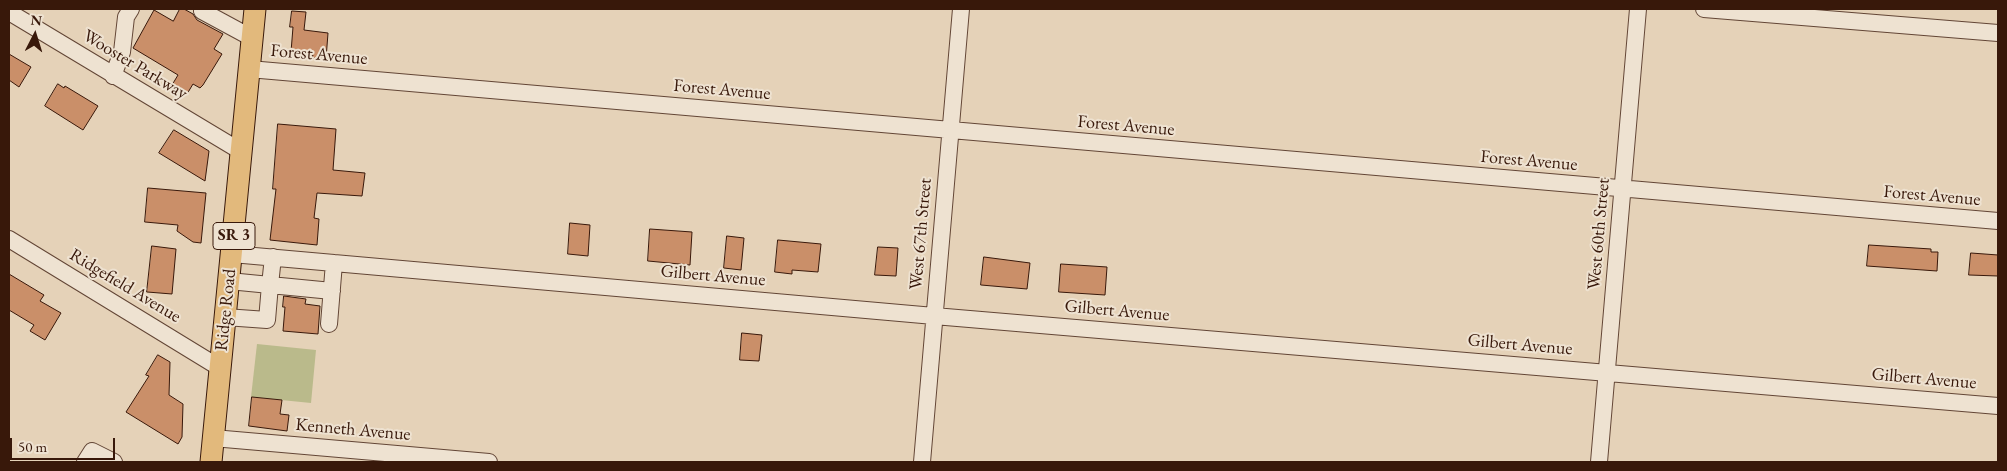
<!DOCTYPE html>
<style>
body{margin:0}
#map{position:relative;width:2007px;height:471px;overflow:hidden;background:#e5d2b8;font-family:"EB Garamond",serif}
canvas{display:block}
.frame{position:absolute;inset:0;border:10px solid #38180a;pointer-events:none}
.north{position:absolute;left:10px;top:10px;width:50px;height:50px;-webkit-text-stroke:4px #eee2d1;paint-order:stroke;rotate:5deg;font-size:14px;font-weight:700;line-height:20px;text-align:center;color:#38180a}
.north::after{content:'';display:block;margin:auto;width:18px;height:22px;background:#38180a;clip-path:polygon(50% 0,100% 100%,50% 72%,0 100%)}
.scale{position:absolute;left:10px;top:438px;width:105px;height:22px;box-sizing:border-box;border:2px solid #38180a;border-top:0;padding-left:6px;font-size:15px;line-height:18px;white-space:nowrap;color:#38180a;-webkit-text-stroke:4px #eee2d1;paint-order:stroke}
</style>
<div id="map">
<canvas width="2007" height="471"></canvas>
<div class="frame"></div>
<div class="north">N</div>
<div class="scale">50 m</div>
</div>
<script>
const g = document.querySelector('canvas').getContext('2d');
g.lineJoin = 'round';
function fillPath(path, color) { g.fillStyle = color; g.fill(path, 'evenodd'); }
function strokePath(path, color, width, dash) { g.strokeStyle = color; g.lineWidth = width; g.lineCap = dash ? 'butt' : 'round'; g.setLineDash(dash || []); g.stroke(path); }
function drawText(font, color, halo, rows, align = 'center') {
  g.font = font + ' "EB Garamond",serif'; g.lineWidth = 4; g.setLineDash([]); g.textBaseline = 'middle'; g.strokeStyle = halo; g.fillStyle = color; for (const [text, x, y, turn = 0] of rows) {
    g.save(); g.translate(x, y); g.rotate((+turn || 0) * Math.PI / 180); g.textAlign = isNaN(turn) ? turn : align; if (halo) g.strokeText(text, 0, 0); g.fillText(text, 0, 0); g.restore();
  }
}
const green = new Path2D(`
 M257,344L316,350L311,403L251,397Z`);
const building = new Path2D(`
 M180,9H184L193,14L197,20L223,34L214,49L222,54L203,85L200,88L193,84L187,94L172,85L178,75L133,48L154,10L173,21Z
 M292,11L306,12L304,30L328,33L326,59L312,58L313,55L291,52L293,27H290Z
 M9,54L31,67L19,87L9,80Z
 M58,84L64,88L65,86L98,106L83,130L45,106Z
 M278,124L336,129L333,170L365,173L362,196L317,193L314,218L319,219L317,245L270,240L276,189H273Z
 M174,130L209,151L205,181L159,153Z
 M148,188L206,193L201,243L193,242L177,231L178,225L145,222Z
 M570,223L590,225L588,256L568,254Z
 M650,229L692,232L690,265L648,261Z
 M727,236L744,238L741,270L724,268Z
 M778,240L821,244L818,272L792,270V274L775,272Z
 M1869,245L1931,249V252H1938L1937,271L1867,266Z
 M152,246L176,249L172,294L147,292Z
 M878,247L898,248L896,276L875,275Z
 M1971,253L1998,255V276L1969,275Z
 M984,257L1030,263L1027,289L981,285Z
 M1061,264L1107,267L1105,295L1059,292Z
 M9,274L44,295L40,301L61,313L45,340L30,331L34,325L9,310Z
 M284,296L306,299L305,304L320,306L318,334L283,331L285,307H283Z
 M742,333L762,335L759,361L740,360Z
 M158,355L170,362L169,395L183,404L182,437L178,444L126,412L149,376L146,375Z
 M252,397L282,400L280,414L289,415L287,431L249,426Z`);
const minor = new Path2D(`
 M1704,9L1998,33
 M202,11L252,38
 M9,12L242,152
 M249,69L1998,221
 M113,76L122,52L126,17L131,9
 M9,239L220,368
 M232,254L934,316L1998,406
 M273,257L270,285L332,291
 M225,317L267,320L270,285L229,281
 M329,324L334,263
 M213,438L489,462
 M85,462L92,451L114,462
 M922,462L961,9
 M1599,462L1638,9`);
const major = new Path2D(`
 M211,462L255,9`);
const shields = [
 [234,236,42]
];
const shieldNames = [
 ["SR 3",234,236]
];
const streetNames = [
 ["Forest Avenue",319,55,5],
 ["Wooster Parkway",135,65,31],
 ["Forest Avenue",722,90,5],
 ["Forest Avenue",1126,126,5],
 ["Forest Avenue",1529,161,5],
 ["Forest Avenue",1932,196,5],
 ["West 67th Street",921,234,-85],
 ["West 60th Street",1599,234,-85],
 ["Gilbert Avenue",713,276,5],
 ["Ridgefield Avenue",125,286,31],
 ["Ridge Road",226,310,-84],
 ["Gilbert Avenue",1117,311,5],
 ["Gilbert Avenue",1520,345,5],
 ["Gilbert Avenue",1924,379,5],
 ["Kenneth Avenue",353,430,5]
];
fillPath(green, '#baba8b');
fillPath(building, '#ca8f69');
strokePath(building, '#38180a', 1);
strokePath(minor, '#634636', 18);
strokePath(major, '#38180a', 23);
strokePath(minor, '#eee2d1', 16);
strokePath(major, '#e2b97c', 21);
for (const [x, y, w] of shields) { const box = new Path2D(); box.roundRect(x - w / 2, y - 13.5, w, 27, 4); g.fillStyle = '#eee2d1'; g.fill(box); strokePath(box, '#38180a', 1); }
drawText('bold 16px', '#38180a', null, shieldNames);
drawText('18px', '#38180a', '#eee2d1', streetNames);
</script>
